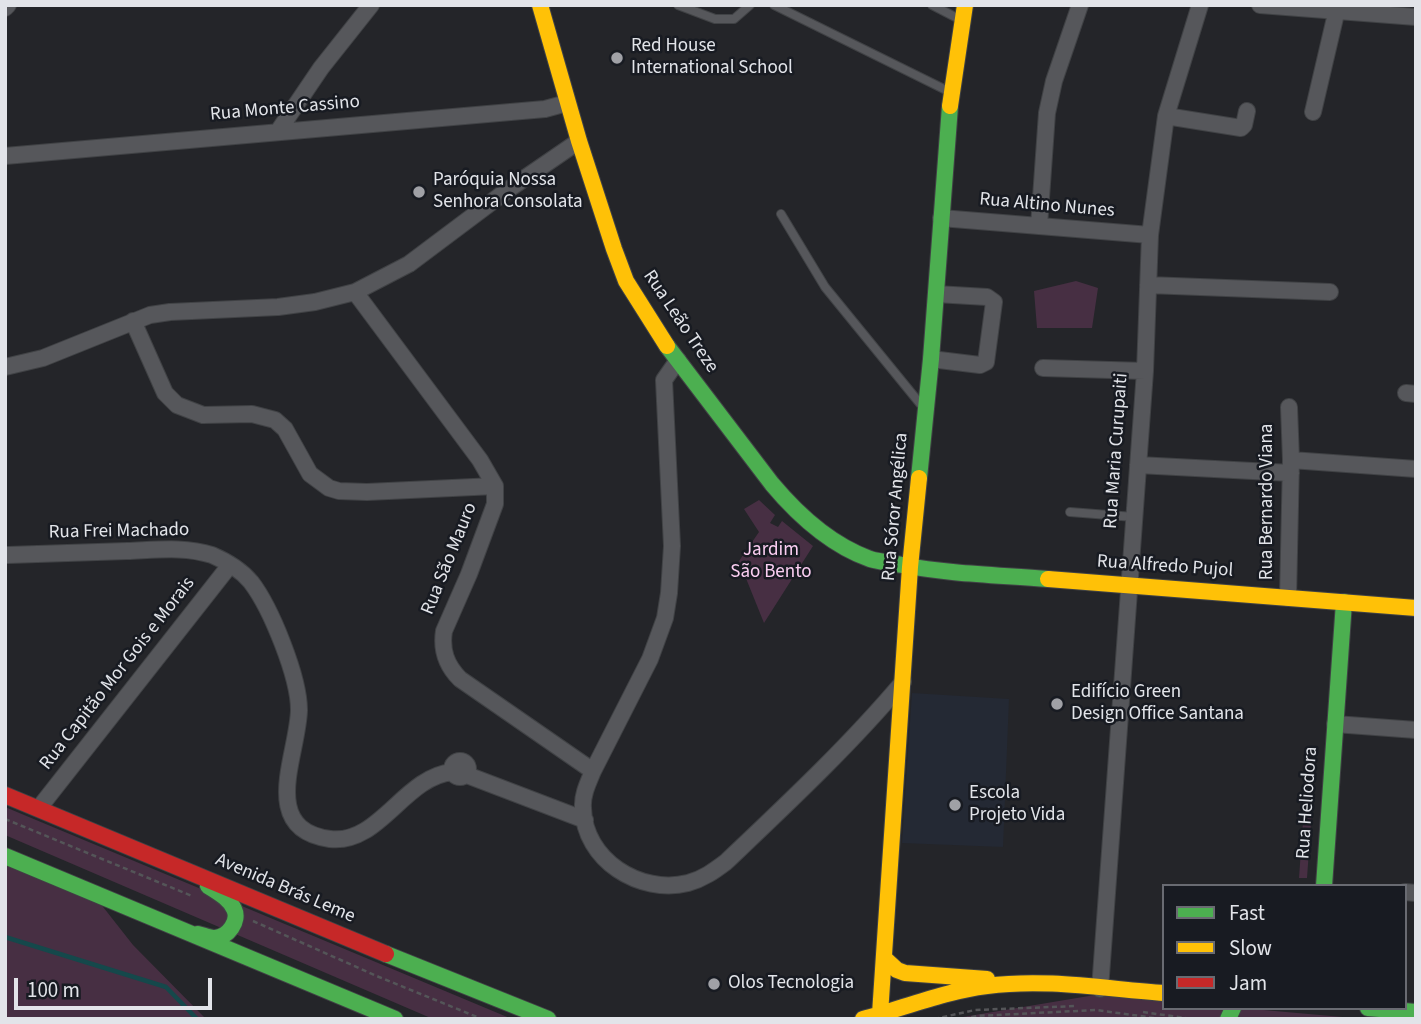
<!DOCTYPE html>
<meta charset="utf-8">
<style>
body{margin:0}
#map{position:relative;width:1421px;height:1024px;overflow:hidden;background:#242529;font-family:"Source Sans 3",sans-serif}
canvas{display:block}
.frame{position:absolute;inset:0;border:7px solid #e2e4e9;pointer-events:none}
.legend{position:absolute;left:1162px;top:884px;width:245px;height:126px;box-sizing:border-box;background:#181b22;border:2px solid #696b72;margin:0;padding:9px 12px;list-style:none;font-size:21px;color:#e2e4e9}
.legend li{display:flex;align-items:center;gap:14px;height:35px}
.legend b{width:35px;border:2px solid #696b72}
.scale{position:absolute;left:14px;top:978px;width:198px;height:32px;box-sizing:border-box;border:4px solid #e2e4e9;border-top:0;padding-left:9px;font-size:21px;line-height:24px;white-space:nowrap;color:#e2e4e9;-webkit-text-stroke:5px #181b22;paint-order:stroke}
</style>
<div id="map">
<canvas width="1421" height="1024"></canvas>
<div class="frame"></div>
<ul class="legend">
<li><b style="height:9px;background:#4caf50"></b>Fast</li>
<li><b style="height:9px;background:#ffc107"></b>Slow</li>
<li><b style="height:9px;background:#c62828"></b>Jam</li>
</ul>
<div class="scale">100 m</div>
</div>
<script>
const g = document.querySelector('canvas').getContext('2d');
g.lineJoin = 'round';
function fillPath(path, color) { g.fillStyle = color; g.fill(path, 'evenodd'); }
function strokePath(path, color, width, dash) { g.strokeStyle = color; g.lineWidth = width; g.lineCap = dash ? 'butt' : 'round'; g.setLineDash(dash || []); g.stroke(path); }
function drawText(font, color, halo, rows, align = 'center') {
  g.font = font + ' "Source Sans 3",sans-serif'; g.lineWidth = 5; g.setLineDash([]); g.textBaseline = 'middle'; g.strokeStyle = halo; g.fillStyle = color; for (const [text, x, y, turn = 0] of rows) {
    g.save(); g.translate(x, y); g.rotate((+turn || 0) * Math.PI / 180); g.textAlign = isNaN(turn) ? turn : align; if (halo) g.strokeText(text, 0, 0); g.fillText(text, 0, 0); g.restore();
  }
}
const built = new Path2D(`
 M912,693L1009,699L1003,847L902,843Z`);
const green = new Path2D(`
 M1076,281L1098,288L1092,328H1037L1034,291Z
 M759,500L775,515L770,523L778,527L782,521L813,546L764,623L739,561L759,532L744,509Z
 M1305,794L1313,795L1307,878H1299Z
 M5,807L512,1019H433L5,835Z
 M5,862L100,903L133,945L206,1019H5Z
 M1095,995L1164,1001V1008H1241L1365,1019H951Z`);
const stream = new Path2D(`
 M5,937L166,987L197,1019`);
const path = new Path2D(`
 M5,819L192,896
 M253,921L379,977L482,1019
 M1143,1012L1192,1019
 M934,1019L975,1010L1077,1006
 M963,1019L977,1016L1096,1010L1162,1019`);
const lane = new Path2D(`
 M678,5L715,19H734L750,5
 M774,5L950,92
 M932,5L961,20
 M781,214L825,287L922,406
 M1070,512L1134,517`);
const street = new Path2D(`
 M1260,5L1416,17
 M5,8L8,5
 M1313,112L1338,5
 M1166,116L1241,128L1244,125L1247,111
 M279,130L321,68L371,5
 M5,156L545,109L567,103
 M941,218L1150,235
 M1039,226L1047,113L1054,81L1080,5
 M1148,285L1330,292
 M355,292L480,460L495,486V504L469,574L444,631C441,650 446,665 460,679L593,771
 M133,321L165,393L177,405L203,415L252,414L275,420L285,429L310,474L329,488L339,491L367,492L495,486
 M931,359L980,365L986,362L994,302L987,297L936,294
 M678,360L664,380L672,546L669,593L665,618L650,659L593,771C588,783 582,795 583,808C584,860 640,895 688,883C703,879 714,871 726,862C787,804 849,746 903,682
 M5,367L43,358L150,315L170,312L278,307L315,302L355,292L409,264L509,189L579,141
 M1043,368L1145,371
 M1406,393L1416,394
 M1291,460L1416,469
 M1138,465L1291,473
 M5,555C46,554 87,552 127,551C155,550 185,546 212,555C226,561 241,570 251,582C271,608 299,677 299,710C298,755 258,829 330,839C379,845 404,777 452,772
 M1288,598L1291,460L1289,407
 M1335,724L1416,730
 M452 769a8 8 0 1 1 16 0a8 8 0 1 1-16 0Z
 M467,775L585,820
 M39,808L230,565
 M1405,892L1416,893
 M1100,989L1145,371L1150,235L1166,116L1200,5`);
const fast = new Path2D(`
 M667,346L772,484C798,515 831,545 870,559C880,562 892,563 902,565C950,574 999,575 1048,579
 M919,478L931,359L950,106
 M5,856L395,1019
 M1324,886L1344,602
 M198,934C203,935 209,938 215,938C228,937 240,921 234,909C229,898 217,892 208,886
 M386,954L548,1019
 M1368,1008L1416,1012
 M1228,1019L1233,1008`);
const slow = new Path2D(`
 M540,5L579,141L614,249L626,281L667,346
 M950,106L965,5
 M1048,579L1416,608
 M884,958L897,970L905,973L987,979
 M880,1014L910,567L919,478
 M863,1019C904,1008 945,991 987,986C1046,978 1106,989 1164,993`);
const jam = new Path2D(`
 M5,795L386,954`);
const markers = [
 [617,58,7,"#a0a1a6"],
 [419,192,7,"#a0a1a6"],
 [1057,704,7,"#a0a1a6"],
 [955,805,7,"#a0a1a6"],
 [714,984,7,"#a0a1a6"]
];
const poiNames = [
 ["Red House",631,47],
 ["International School",631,69],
 ["Paróquia Nossa",433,181],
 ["Senhora Consolata",433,203],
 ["Edifício Green",1071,693],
 ["Design Office Santana",1071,715],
 ["Escola",969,794],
 ["Projeto Vida",969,816],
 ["Olos Tecnologia",728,984]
];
const streetNames = [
 ["Rua Monte Cassino",285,109,-5],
 ["Rua Altino Nunes",1047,206,5],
 ["Rua Leão Treze",680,322,56],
 ["Rua Maria Curupaiti",1117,451,-86],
 ["Rua Bernardo Viana",1268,502,-90],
 ["Rua Sóror Angélica",896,507,-85],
 ["Rua Frei Machado",119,532,-1],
 ["Rua São Mauro",450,559,-68],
 ["Rua Alfredo Pujol",1165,567,4],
 ["Rua Capitão Mor Gois e Morais",118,674,-52],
 ["Rua Heliodora",1308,803,-86],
 ["Avenida Brás Leme",285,889,23]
];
const parkNames = [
 ["Jardim",771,551],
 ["São Bento",771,573]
];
fillPath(built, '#242934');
fillPath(green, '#472f43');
strokePath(stream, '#15484b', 4.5);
strokePath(lane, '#404245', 10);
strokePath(street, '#404245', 18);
strokePath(fast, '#404245', 18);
strokePath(slow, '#404245', 18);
strokePath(jam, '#404245', 18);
strokePath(path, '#545558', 2.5, [5, 3.5]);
strokePath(lane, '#56575b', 8);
strokePath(street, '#56575b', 16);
strokePath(fast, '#4caf50', 16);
strokePath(slow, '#ffc107', 16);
strokePath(jam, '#c62828', 16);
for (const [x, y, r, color] of markers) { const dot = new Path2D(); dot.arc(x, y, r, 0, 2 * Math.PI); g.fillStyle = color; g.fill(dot); strokePath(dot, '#181b22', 2.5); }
drawText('19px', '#e2e4e9', '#181b22', poiNames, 'left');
drawText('19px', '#e2e4e9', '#181b22', streetNames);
drawText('19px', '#fbcef2', '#181b22', parkNames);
</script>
